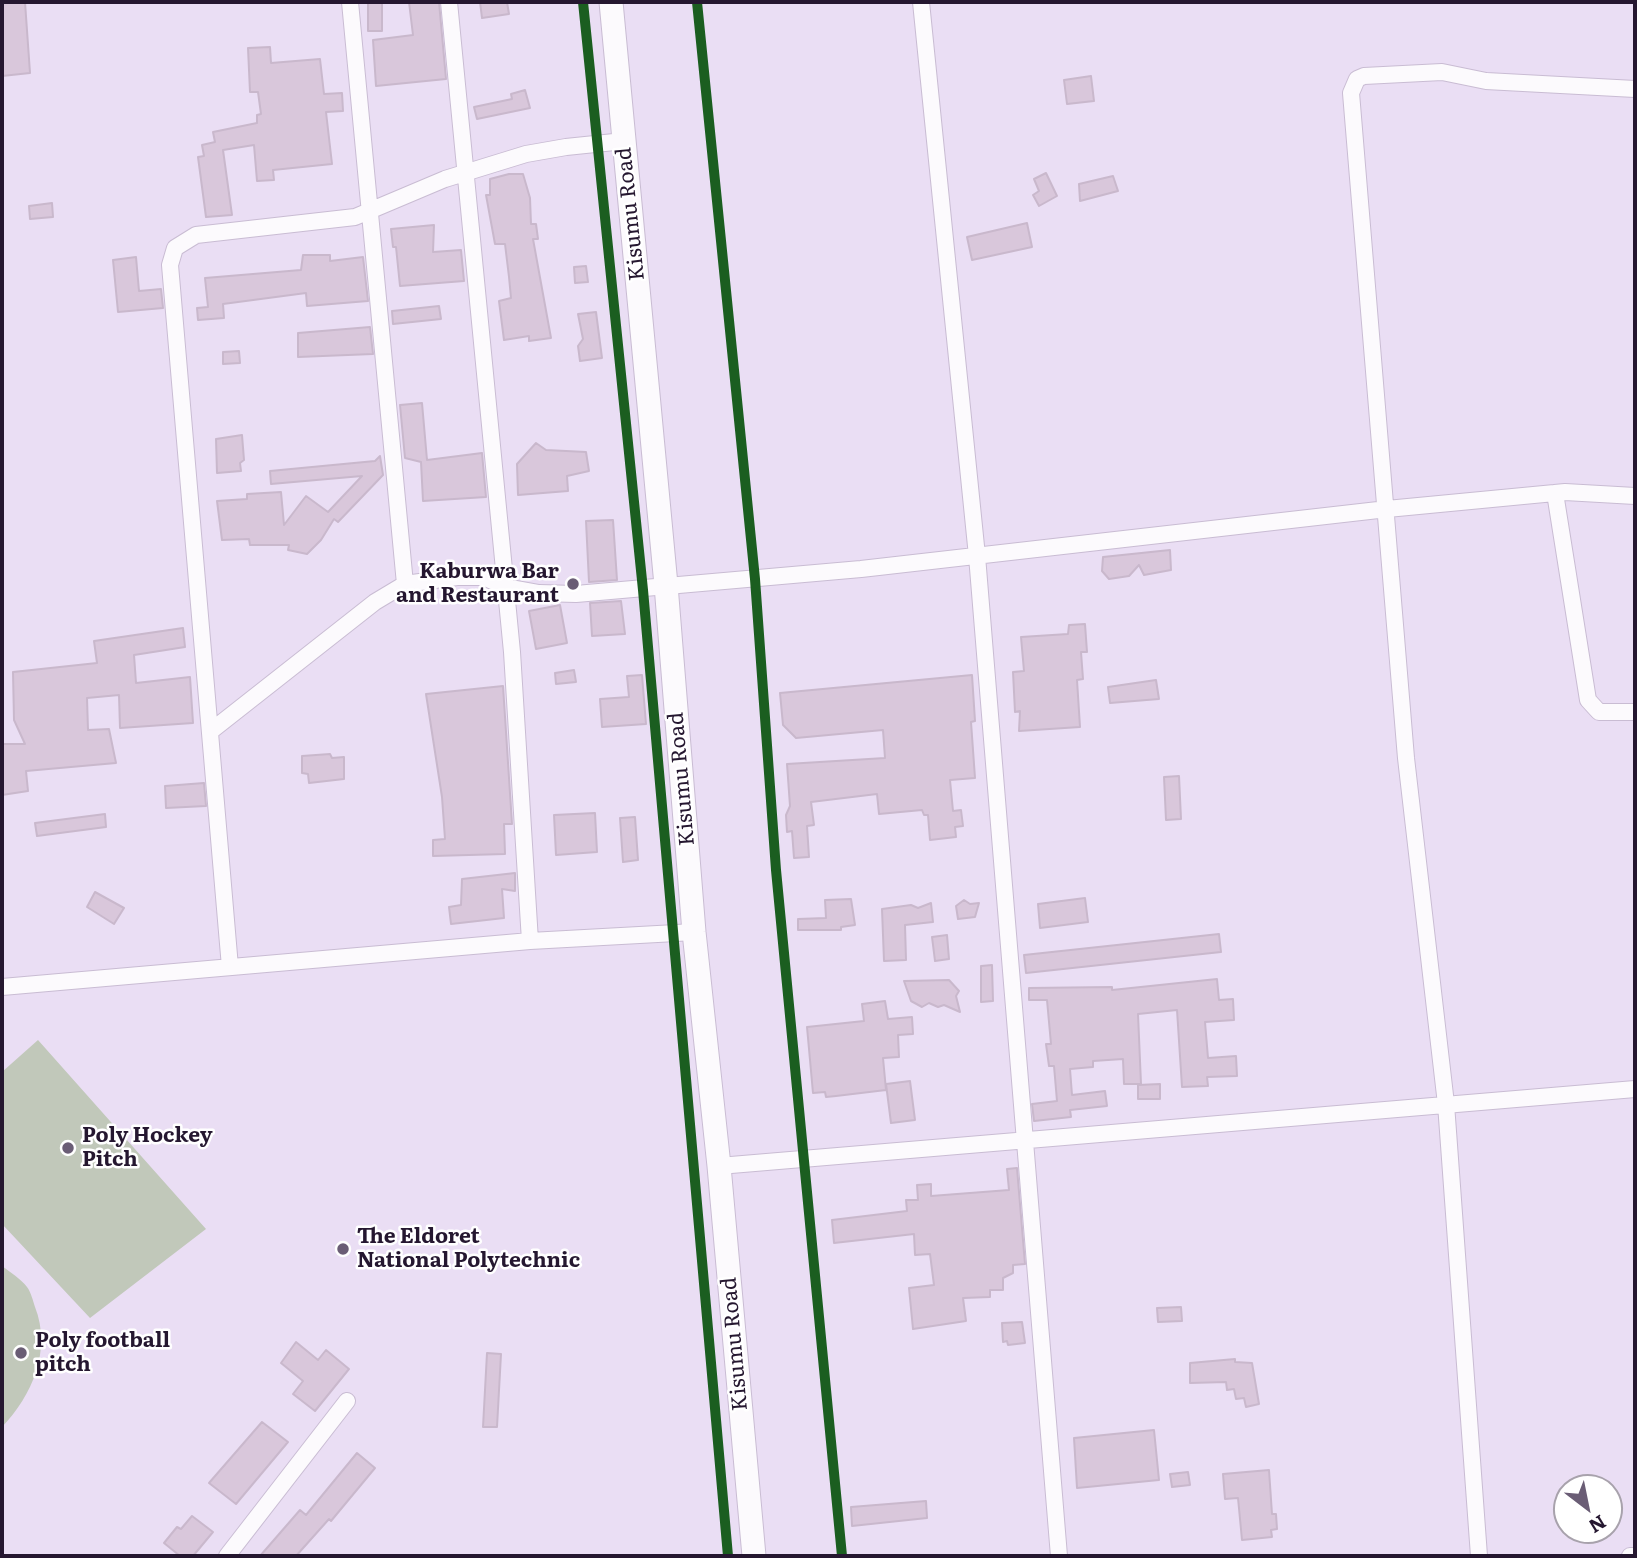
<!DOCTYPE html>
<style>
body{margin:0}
#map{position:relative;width:1637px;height:1558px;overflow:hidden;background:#eadef4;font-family:Literata,serif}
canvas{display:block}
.frame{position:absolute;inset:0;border:4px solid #251730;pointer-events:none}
.north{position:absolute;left:1553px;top:1474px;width:70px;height:70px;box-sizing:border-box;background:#fff;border:2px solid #a8a2ac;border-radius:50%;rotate:148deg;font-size:19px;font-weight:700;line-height:28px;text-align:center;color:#251730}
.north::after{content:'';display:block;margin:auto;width:24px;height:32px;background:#6a5d75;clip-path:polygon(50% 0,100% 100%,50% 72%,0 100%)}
</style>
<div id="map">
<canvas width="1637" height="1558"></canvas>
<div class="frame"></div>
<div class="north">N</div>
</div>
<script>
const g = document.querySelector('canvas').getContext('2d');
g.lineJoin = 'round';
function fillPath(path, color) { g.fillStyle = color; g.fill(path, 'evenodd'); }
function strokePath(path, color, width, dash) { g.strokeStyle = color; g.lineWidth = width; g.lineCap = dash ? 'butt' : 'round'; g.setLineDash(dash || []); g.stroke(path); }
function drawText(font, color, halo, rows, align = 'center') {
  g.font = font + ' Literata,serif'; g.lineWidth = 5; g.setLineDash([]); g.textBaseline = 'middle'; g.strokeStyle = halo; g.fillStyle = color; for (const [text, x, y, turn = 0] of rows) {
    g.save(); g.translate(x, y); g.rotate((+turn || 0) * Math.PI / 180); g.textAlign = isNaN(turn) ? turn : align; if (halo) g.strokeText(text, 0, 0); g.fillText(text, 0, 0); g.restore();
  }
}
const green = new Path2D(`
 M38,1040L206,1229L90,1318L2,1224V1072Z
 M2,1266C10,1272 21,1279 27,1287C31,1292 33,1301 35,1307C52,1350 32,1396 2,1427Z`);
const building = new Path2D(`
 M2,2H25L30,73L2,76Z
 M368,2H382V31H368Z
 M409,2H439L446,79L376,86L373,40L413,35Z
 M480,2H507L509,14L482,18Z
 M270,47L271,63L320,59L324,94L342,93L343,111L326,112L332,164L273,170L274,180L257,181L254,145L223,150L232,215L206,217L198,157L204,156L202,145L215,142L213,132L257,123V115L261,114L258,92H250L248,48Z
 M1091,76L1094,101L1067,104L1064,80Z
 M525,90L530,108L477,119L474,107L512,99L511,94Z
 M1046,173L1057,196L1039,206L1033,195L1039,191L1034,179Z
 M509,174H523L530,198L531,224H536L538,239H533L551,338L529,341V336L504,340L499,301L511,298L509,277L505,244H495L486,195H490V179Z
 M1113,176L1118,191L1080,201L1079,184Z
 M52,203L53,217L30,219L29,206Z
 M1027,223L1032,247L972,260L967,237Z
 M434,225L433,252L461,250L464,281L400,286L396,247H393L391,229Z
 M303,255H330V261L363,257L368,301L307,306L306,293L223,304L224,318L198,320L197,308L208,307L205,278L301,270Z
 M136,257L139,291L161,289L163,308L118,312L113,260Z
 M586,266L588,282L575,283L574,267Z
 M439,306L441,319L393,324L392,311Z
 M596,312L602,358L580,361L578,346L583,339L578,314Z
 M370,327L373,354L298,357V333Z
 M239,351L240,363L223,364V352Z
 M422,403L427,460L482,453L486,497L423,501L421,462L405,458L400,405Z
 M242,435L244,460L240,463L241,471L217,473L216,439Z
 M536,443L546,450L586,452L589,471L567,476L568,491L518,495L517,464Z
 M380,456L383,475L338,522L334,519L321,540L307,554L288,550L289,545H250L249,539L222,540L217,501L247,499V494L281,492L284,525L306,496L328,512L362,476L271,484L270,471L375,461Z
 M613,520L617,580L589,582L586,521Z
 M1170,550L1171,570L1144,575L1139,565L1129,576L1109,579L1102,571L1103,557Z
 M621,601L625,634L592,636L590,603Z
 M560,605L567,643L536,649L529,611Z
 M1085,624L1087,652H1081L1083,679L1077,680L1080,727L1019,731L1020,711L1015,712L1013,672L1024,671L1021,637L1068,634L1069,625Z
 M183,628L185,647L134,655L136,683L190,677L193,723L120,728L119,695L87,698L88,730L109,729L116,763L26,771L28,791L2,795V744H25L14,720L13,672L97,663L94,641Z
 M574,670L576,682L556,684L555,673Z
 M642,675L646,724L602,727L600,699L629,697L627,676Z
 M972,675L975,721L971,722L975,778L950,780L953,811L961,810L963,826L955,827L956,837L930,840L928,815H924L922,810L879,814L877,794L811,802L814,825L807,826L809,857L794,858L792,831L787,832L786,815L790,806L787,764L885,758L883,730L796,738L783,725L780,693Z
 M1156,680L1159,699L1110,703L1108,687Z
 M503,686L512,824H504L505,854L433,856V840L445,839L442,797L426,694Z
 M330,754L332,758L344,757V779L309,783L308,774L302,773V756Z
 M1179,776L1181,819L1166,820L1164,777Z
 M204,783L206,806L166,808L165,786Z
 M595,813L597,852L556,855L554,815Z
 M105,814L106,827L37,836L35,823Z
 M635,817L638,860L623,862L620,818Z
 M515,873V891L502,889L504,918L451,924L449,907L461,905L462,879Z
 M95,892L124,908L114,924L87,907Z
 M1085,898L1088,922L1040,928L1038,904Z
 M851,899L855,925L841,927V930H798V919L826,918L825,900Z
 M964,900L970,904L979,903L975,917L958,919L956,906Z
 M931,903L933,922L905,925L906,960L884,961L882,909L911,905L918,908Z
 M1219,934L1221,952L1026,973L1024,955Z
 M947,935L949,959L935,961L932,937Z
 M992,965L993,1001L981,1002V966Z
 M1217,979L1219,1000L1233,999L1234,1020L1205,1022L1208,1058L1236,1056L1237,1076L1207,1077L1208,1086L1182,1087L1177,1010L1138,1014L1141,1084H1124L1123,1059L1093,1061V1067L1070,1069L1072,1095L1105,1091L1107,1106L1070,1110L1071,1117L1034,1121L1032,1104L1057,1101L1054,1066H1049L1046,1044H1051L1047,1000H1029V988L1112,987V990Z
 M949,980L959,991L956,996L960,1012L944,1005L938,1007L929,1003L922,1007L911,1001L904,981Z
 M885,1001L888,1019L912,1017L913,1034L898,1035L899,1057L883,1058L886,1090L836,1096L826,1097L825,1092L813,1093L807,1027L864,1021L862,1004Z
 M910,1081L915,1120L891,1123L886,1084Z
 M1160,1084V1099H1138V1085Z
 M1017,1168L1025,1264L1013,1265V1273L1003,1278V1290H990V1297L963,1298L966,1321L913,1329L909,1288L934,1285L930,1254L915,1255L914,1234L834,1243L832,1220L907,1211L906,1200H918L917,1185L931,1184V1196L1009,1190L1007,1169Z
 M1181,1307L1182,1321L1158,1322L1157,1308Z
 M1022,1322L1025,1343L1008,1345L1007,1341L1003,1342L1002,1323Z
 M296,1342L318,1360L326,1350L349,1369L315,1411L293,1394L303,1381L281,1363Z
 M487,1353L501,1354L497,1427H483Z
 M1235,1359V1362L1252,1363L1259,1404L1246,1407L1244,1398L1236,1399L1234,1389L1227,1390L1226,1382L1190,1383V1363Z
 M262,1422L288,1442L236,1504L209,1483Z
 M1154,1430L1159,1480L1077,1488L1074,1438Z
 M357,1453L375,1468L331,1521L329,1519L296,1556H260L300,1510L306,1515Z
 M1269,1470L1272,1514H1276L1277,1529L1271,1530L1272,1537L1242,1540L1238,1498L1225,1499L1223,1474Z
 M1188,1472L1190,1485L1172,1487L1170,1474Z
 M926,1501L927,1518L852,1526L851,1507Z
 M192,1516L213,1532L193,1556H180L164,1543L177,1527L181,1529Z`);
const minor = new Path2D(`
 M350,2L405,584
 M449,2L512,652L530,941
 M921,2L977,556L1059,1556
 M1555,493L1588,700L1599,712H1635
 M211,731L375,602L405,584L457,577H483L506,587L539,593L576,594L861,569L1387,509L1565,492L1635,496
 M230,967L170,265L175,248L196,235L355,217L445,179L526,154L566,147L624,141
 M2,987L530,941L694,932
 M719,1166L1635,1089
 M227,1556L347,1401
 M1479,1556L1446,1104L1406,758L1351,93L1357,79L1364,76L1442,72L1486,81L1635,89
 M1630,1556H1635`);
const highway = new Path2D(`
 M611,2L666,585L694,932L719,1166L754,1556`);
const cycleway = new Path2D(`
 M583,2L643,590L728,1556
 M697,2L755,579L776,870L842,1556`);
const markers = [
 [573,584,7,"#6a5d75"],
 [68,1148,7,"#6a5d75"],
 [343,1249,7,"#6a5d75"],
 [21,1353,7,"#6a5d75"]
];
const streetNames = [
 ["Kisumu Road",631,214,-96],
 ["Kisumu Road",682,779,-95],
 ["Kisumu Road",735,1344,-95]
];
const poiNames = [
 ["Kaburwa Bar",559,572,"right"],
 ["and Restaurant",559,596,"right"],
 ["Poly Hockey",82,1136],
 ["Pitch",82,1160],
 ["The Eldoret",357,1237],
 ["National Polytechnic",357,1261],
 ["Poly football",35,1341],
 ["pitch",35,1365]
];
fillPath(green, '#c1c8ba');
fillPath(building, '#d9c7db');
strokePath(building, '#c9b8cc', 2);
strokePath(minor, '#c9bcd3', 18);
strokePath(highway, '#c9bcd3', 25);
strokePath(minor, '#fcfafd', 16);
strokePath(highway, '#fcfafd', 23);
strokePath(cycleway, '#1b5e20', 10);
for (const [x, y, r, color] of markers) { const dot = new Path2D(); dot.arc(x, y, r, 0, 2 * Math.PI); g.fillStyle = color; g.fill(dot); strokePath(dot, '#fff', 2.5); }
drawText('21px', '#251730', '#fff', streetNames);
drawText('bold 21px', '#251730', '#fff', poiNames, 'left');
</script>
